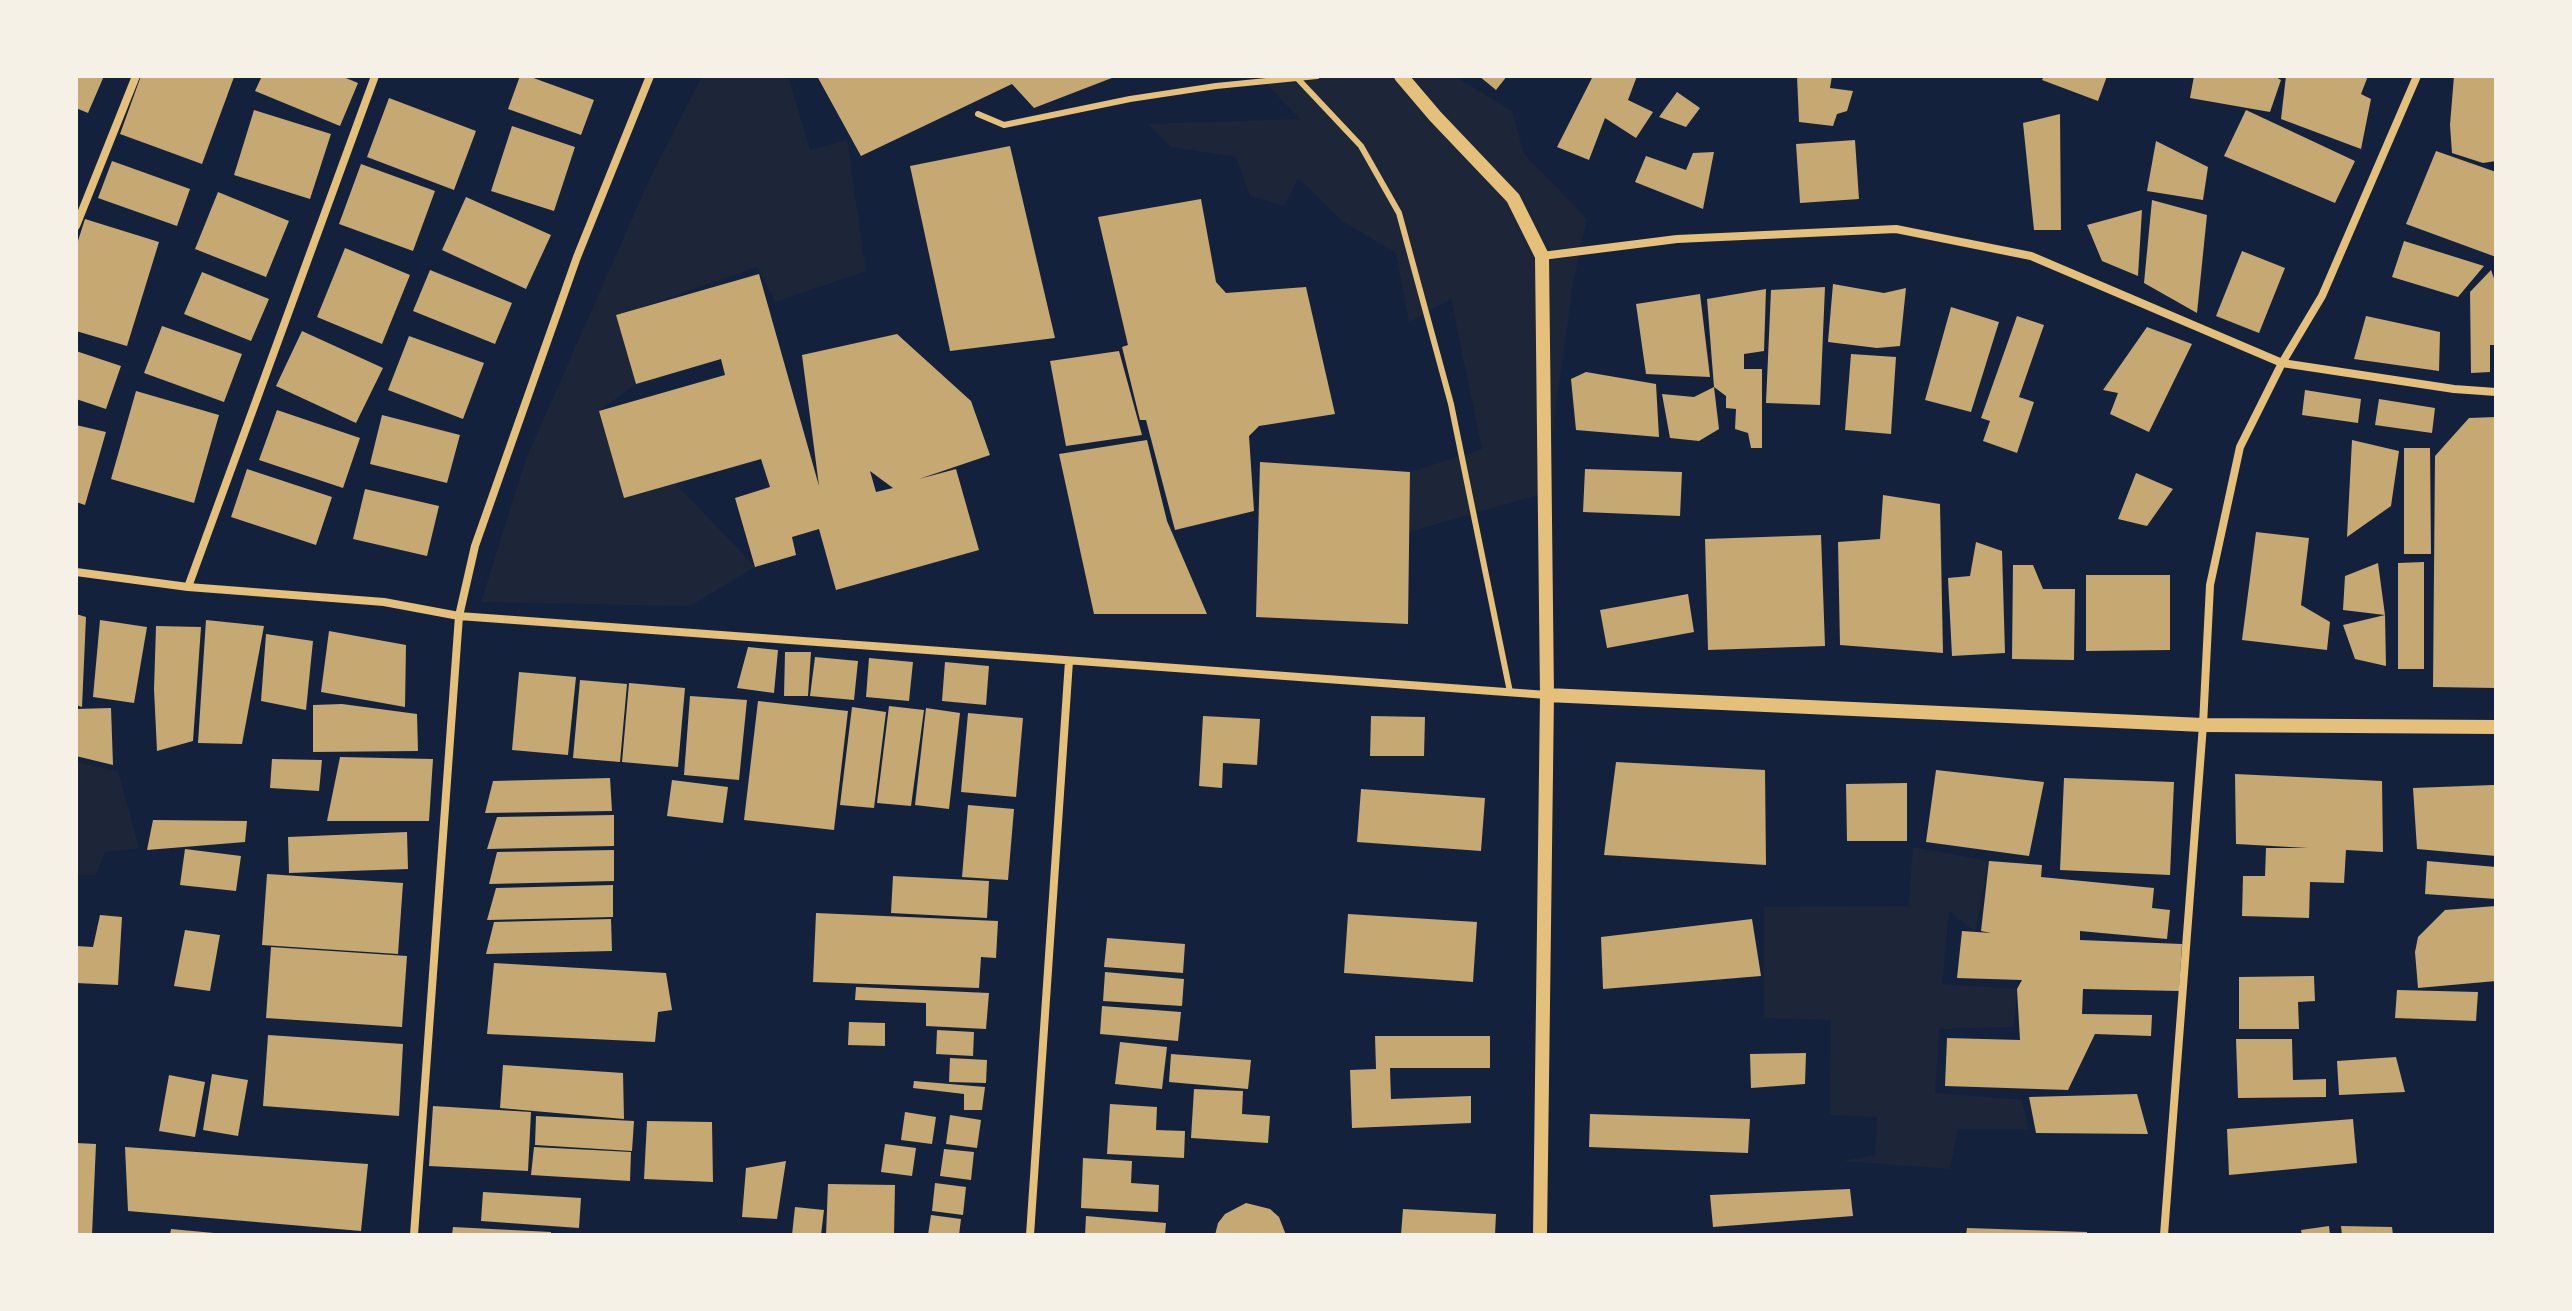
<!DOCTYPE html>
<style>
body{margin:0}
#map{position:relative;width:2572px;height:1311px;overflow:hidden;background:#14213d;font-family:"DejaVu Sans",sans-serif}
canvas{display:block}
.frame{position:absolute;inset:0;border:78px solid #f6f1e7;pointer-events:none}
</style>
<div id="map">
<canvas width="2572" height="1311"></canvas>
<div class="frame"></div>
</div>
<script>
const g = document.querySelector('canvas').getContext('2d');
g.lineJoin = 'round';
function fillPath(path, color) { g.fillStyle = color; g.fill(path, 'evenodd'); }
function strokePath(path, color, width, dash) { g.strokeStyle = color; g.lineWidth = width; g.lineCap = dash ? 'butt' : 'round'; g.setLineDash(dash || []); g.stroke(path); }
const green = new Path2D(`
 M704,76H788L810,150L847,140L866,271L776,302L757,267L617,316L636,384L599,411L624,498L676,484L755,567L690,606L481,602L526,459L651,176L700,80Z
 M1259,76H1454L1512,111L1524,154L1587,219L1573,283L1544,493L1409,532L1410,472L1482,449L1451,299L1409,322L1396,253L1341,220L1298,178L1284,206L1250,196L1236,157L1171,147L1148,124L1300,119Z
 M76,762L118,771L139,848L105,852L96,875H76Z
 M1913,847L1989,861L1975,932L1949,911L1942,984L2017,989L2014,1027L1939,1029L1935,1093L2022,1100L2028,1129H1958L1950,1169L1843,1161L1875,1155L1877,1117L1830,1115L1831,1020L1764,1018V907L1909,906Z`);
const building = new Path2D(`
 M76,76H104L88,113L76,108Z
 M141,76L234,77L202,164L120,134Z
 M262,76H341L358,83L340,126L255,91Z
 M520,76H528L594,100L581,135L508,109Z
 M817,76H1117L1034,108L1012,84L861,156Z
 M1479,76H1507L1496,90Z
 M1593,76H1637L1628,100L1653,112L1636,138L1605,118L1589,160L1557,147Z
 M1797,76H1832L1830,88L1853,91L1847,111L1837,114L1833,126L1799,122Z
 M2044,76H2107L2098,101L2042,80Z
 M2194,76H2274L2281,80L2270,112L2190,98Z
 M2286,76H2368L2361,94L2371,99L2361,149L2281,119Z
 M2454,76H2496V161L2483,163L2452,153L2450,125Z
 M1677,92L1700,108L1686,127L1659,117Z
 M389,98L476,131L454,190L367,157Z
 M254,110L331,134L310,199L234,175Z
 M2246,110L2355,161L2335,203L2224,156Z
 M2060,114L2061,230H2034L2023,123Z
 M512,126L575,147L554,211L491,191Z
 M1855,140L1859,199L1800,203L1796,144Z
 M2156,141L2208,167L2203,200L2147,191Z
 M1010,146L1055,338L950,351L910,166Z
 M2436,151L2496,172L2494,206H2496V257L2406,224Z
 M1714,152L1703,209L1635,182L1646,156L1686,170L1693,153Z
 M112,161L190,189L177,226L98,198Z
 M361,164L435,191L413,251L339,224Z
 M218,192L289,221L266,277L195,249Z
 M466,197L551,235L526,289L442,250Z
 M1201,199L1216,282L1226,293L1306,287L1335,414L1259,426L1249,436L1254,511L1175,530L1146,420H1140L1122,347L1128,345L1098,217Z
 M2152,200L2207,215L2197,313L2144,283Z
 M2142,210L2138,276L2102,261L2087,225Z
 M85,219L159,242L127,346L76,331V247Z
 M2404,241L2484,266L2458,297L2392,277Z
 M345,248L410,275L382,344L317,317Z
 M2242,251L2285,268L2259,333L2216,316Z
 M430,270L512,303L495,344L413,311Z
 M2491,270L2496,284V345H2490V372L2471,373L2470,292Z
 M202,272L269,299L251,341L184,314Z
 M759,274L819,486L802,355L897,334L971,401L990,455L919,479L956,469L979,550L836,590L819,529L792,537L796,555L755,567L735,498L770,487L761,459L624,498L599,411L725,375L721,359L636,384L616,315ZM870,471L893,488L876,492Z
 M1833,284L1884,293L1906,288L1900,346L1877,348L1828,342Z
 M1825,287L1820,405L1766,403L1771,290Z
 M1766,289L1764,351L1744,354V369H1762V448H1751L1748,433L1735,429L1736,409L1726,408V396L1714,387L1719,429L1699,441L1670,438L1662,394L1694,397L1714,387L1707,299Z
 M1700,294L1710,377L1646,374L1636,304Z
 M1951,307L1999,322L1971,412L1925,400Z
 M2017,316L2044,325L2019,397L2034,402L2017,453L1983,441L1990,421L1981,418Z
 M2366,316L2440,332L2439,371L2354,359Z
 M162,326L242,354L224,402L144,373Z
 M2147,327L2192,344L2149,432L2110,414L2118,393L2103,390Z
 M302,331L383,368L356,423L276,386Z
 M409,336L484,363L463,419L388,390Z
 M76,351L121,366L106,409L76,399Z
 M1119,351L1142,435L1066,446L1050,361Z
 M1851,354L1896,357L1891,434L1845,430Z
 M1586,372L1656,384L1659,437L1576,430L1571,379Z
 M2305,390L2361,399L2358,423L2302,415Z
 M136,391L219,415L194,503L111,479Z
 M2379,399L2435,408L2432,433L2375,425Z
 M277,410L360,438L343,488L259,460Z
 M382,415L460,435L447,483L370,464Z
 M2496,417V688L2433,687L2435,456L2469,418Z
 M76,425L106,432L85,505L76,502Z
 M1147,440L1167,521L1207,614H1094L1059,454Z
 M2352,440L2399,451L2391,506L2347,537Z
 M2404,448H2430L2431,554H2404Z
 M1260,462L1410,472L1408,624L1256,617Z
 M247,469L332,497L316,545L231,517Z
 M1585,469L1682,472L1680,516L1583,512Z
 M2136,473L2173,489L2147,526L2118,519Z
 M365,489L439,506L427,556L353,539Z
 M1883,495L1940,504L1943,653L1840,645L1838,542L1880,539Z
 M2256,532L2309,538L2301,605L2330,622L2327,650L2242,640Z
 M1821,535L1825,646L1708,650L1705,539Z
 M1976,542L2002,551L2005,653L1952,656L1948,578L1970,576Z
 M2424,562V669H2398V563Z
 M2378,563L2385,615L2343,610L2345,576Z
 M2013,565H2033L2043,589H2075L2074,660L2012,659Z
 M2086,575H2170V650L2086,651Z
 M1688,594L1694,632L1607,648L1600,610Z
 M76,614L86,617L82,707L76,705Z
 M2385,615L2386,666L2355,659L2343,625Z
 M100,620L147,627L134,703L93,697Z
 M206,620L264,626L242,744L198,743Z
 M156,626L201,627L193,741L157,751L154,689Z
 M329,631L406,645L405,707L321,692Z
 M266,634L313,641L306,710L261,701Z
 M748,647L778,650L774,693L737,688Z
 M785,652H811L808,696H784Z
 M815,657L858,661L854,700L810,696Z
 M869,658L913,662L909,701L866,697Z
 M945,662L989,666L986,705L942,701Z
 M519,672L576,677L568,755L512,750Z
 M580,680L627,684L620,762L573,758Z
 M629,683L685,688L678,767L622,762Z
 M690,696L747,700L739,780L684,775Z
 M758,701L848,711L834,830L744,820Z
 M342,704L417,714L418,751L313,752V705Z
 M889,706L924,710L911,806L877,803Z
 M852,707L886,712L874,808L840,805Z
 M111,708L113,765L76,756V709Z
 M926,708L960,713L949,809L915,805Z
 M968,713L1023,718L1016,797L961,792Z
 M1203,716L1260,719L1257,765L1223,763L1222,788L1199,786Z
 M1371,716L1425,717L1424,756H1370Z
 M340,757L433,759L429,821H327Z
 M272,759L322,760L319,791L270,788Z
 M1616,762L1765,770L1766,865L1604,855Z
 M1936,770L2044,782L2029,856L1926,842Z
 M2235,774L2382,781L2383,852L2346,850L2344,883L2310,882L2309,918L2242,916L2243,876H2265L2266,848H2308L2236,844Z
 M610,778L612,811L485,813L493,781Z
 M2064,778L2174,782L2170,875L2060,870Z
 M672,780L728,787L723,823L667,816Z
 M1907,783V841H1847L1846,784Z
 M2493,785H2496V856L2417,849L2413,788Z
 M1361,789L1485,798L1481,851L1357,842Z
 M968,805L1014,809L1008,880L962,877Z
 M614,815V846L487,849L497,817Z
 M153,820L247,821L245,842L147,850Z
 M407,832L408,869L289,873L288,837Z
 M185,849L241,856L236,891L180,885Z
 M614,850V881L489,884L497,852Z
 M1989,861L2042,865L2041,877L2154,888L2152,908L2170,910L2167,939L2080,931V940L2182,944L2179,991L2083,989L2082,1014L2152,1015L2151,1036L2095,1034L2068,1090L1945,1086L1947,1038L2020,1040L2017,989L2022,980L1957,978L1962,931L1991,933L1981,931Z
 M2427,861L2496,867V899L2425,894Z
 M267,874L403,883L398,954L262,945Z
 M893,876L989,881L987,918L891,913Z
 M613,885V917L487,920L496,888Z
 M2496,906V981L2418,988L2415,952L2418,937L2445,910Z
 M816,913L998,921L996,958L981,957L979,988L813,982Z
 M1348,914L1477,922L1473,982L1344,973Z
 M100,915L122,917L118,985L76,983V946L93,947Z
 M611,919L612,951L486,954L494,922Z
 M1752,919L1761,976L1603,989L1601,937Z
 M185,930L220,935L210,991L174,986Z
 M1107,938L1185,944L1183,973L1104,967Z
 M271,947L407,956L402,1027L266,1018Z
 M494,963L666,973L672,1010L658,1012L655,1042L487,1034Z
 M1105,972L1184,979L1182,1006L1103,1001Z
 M2314,976L2315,1001L2298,1002L2299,1029H2239V977Z
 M856,987L989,993L986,1029L926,1026V1003L855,1000Z
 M2397,990L2478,992L2476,1021L2395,1018Z
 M1102,1006L1181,1012L1178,1041L1100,1034Z
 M849,1022L885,1023V1046L848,1045Z
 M937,1030L974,1032L973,1056L936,1054Z
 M268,1035L403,1044L399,1116L263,1106Z
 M1375,1036H1490V1068H1390L1391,1099L1471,1096V1123L1352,1128L1350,1070L1376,1069Z
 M2236,1039H2292L2293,1080L2326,1079V1097L2238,1098Z
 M1120,1042L1167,1047L1162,1089L1115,1084Z
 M1806,1053L1805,1084L1751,1088L1750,1054Z
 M1171,1054L1251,1060L1248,1089L1169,1082Z
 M2396,1057L2405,1092L2339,1095L2337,1061Z
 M950,1058L987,1060L986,1083L949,1082Z
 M503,1065L623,1073L624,1119L500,1108Z
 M212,1074L248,1080L238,1136L203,1130Z
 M169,1075L205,1082L195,1137L159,1131Z
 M914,1081L985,1087L982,1110H964V1094L913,1088Z
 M1194,1089L1243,1091L1242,1114L1270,1116L1268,1143L1191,1138Z
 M2137,1094L2148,1134L2036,1133L2029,1097Z
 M1110,1104L1157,1107L1156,1130L1185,1131L1184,1158L1107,1154Z
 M433,1106L531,1112L528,1171L429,1166Z
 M905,1112L936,1117L932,1144L901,1140Z
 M1590,1114L1750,1119L1748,1153L1589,1147Z
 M950,1115L981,1120L977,1148L946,1144Z
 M536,1116L634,1121L632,1151L535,1145Z
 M2353,1119L2357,1163L2229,1175L2227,1129Z
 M647,1121L712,1122L713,1182L644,1179Z
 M76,1143L96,1144L92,1235H76Z
 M885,1144L916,1148L912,1176L881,1172Z
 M125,1147L368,1164L361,1231L128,1211Z
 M534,1147L631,1152L630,1181L531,1175Z
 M944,1149L974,1152L971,1180L940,1176Z
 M1083,1158L1132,1161L1131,1183L1159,1185L1158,1212L1081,1208Z
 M786,1161L777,1219L742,1217L746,1168Z
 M935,1183L966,1187L963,1215L932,1211Z
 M828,1184L895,1185L894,1235H826Z
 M1850,1189L1853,1216L1713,1227L1710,1195Z
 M483,1192L581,1198L579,1228L481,1221Z
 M1246,1203L1270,1209L1279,1217L1286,1235H1215L1218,1223L1225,1214Z
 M795,1207L824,1210L821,1235H792Z
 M1403,1209L1496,1214L1495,1235H1401Z
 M931,1215L961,1219L959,1235H928Z
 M1086,1216L1166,1223L1165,1235H1085Z
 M2329,1226L2330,1235H2302L2301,1230Z
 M2341,1226L2392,1227L2393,1235H2342Z
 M453,1227L551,1232V1235H452Z
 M1967,1228L2087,1232V1235H1966Z
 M171,1229L214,1233V1235H170Z`);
const service = new Path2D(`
 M1298,79L1361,146L1399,213L1451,404L1510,692
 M978,114L1004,125L1130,99L1216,86L1317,76`);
const minor = new Path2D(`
 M76,226L136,76
 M1542,256L1677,239L1896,229L2031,256L2282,363L2454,389L2496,392
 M76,572L188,587L384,602L459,616L1547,695
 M188,587L375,76
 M414,1235L459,616L475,546L577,257L650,76
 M1030,1235L1069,661
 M2164,1235L2203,725L2210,585L2240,447L2282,363L2322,296L2417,76`);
const tertiary = new Path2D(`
 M1401,76L1435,116L1513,198L1542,256L1547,695L1540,1235
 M1547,695L2203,725L2496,727`);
fillPath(green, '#1d2539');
fillPath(building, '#c6a872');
strokePath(service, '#e5c07b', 6);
strokePath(minor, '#e5c07b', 8);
strokePath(tertiary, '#e5c07b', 14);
</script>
